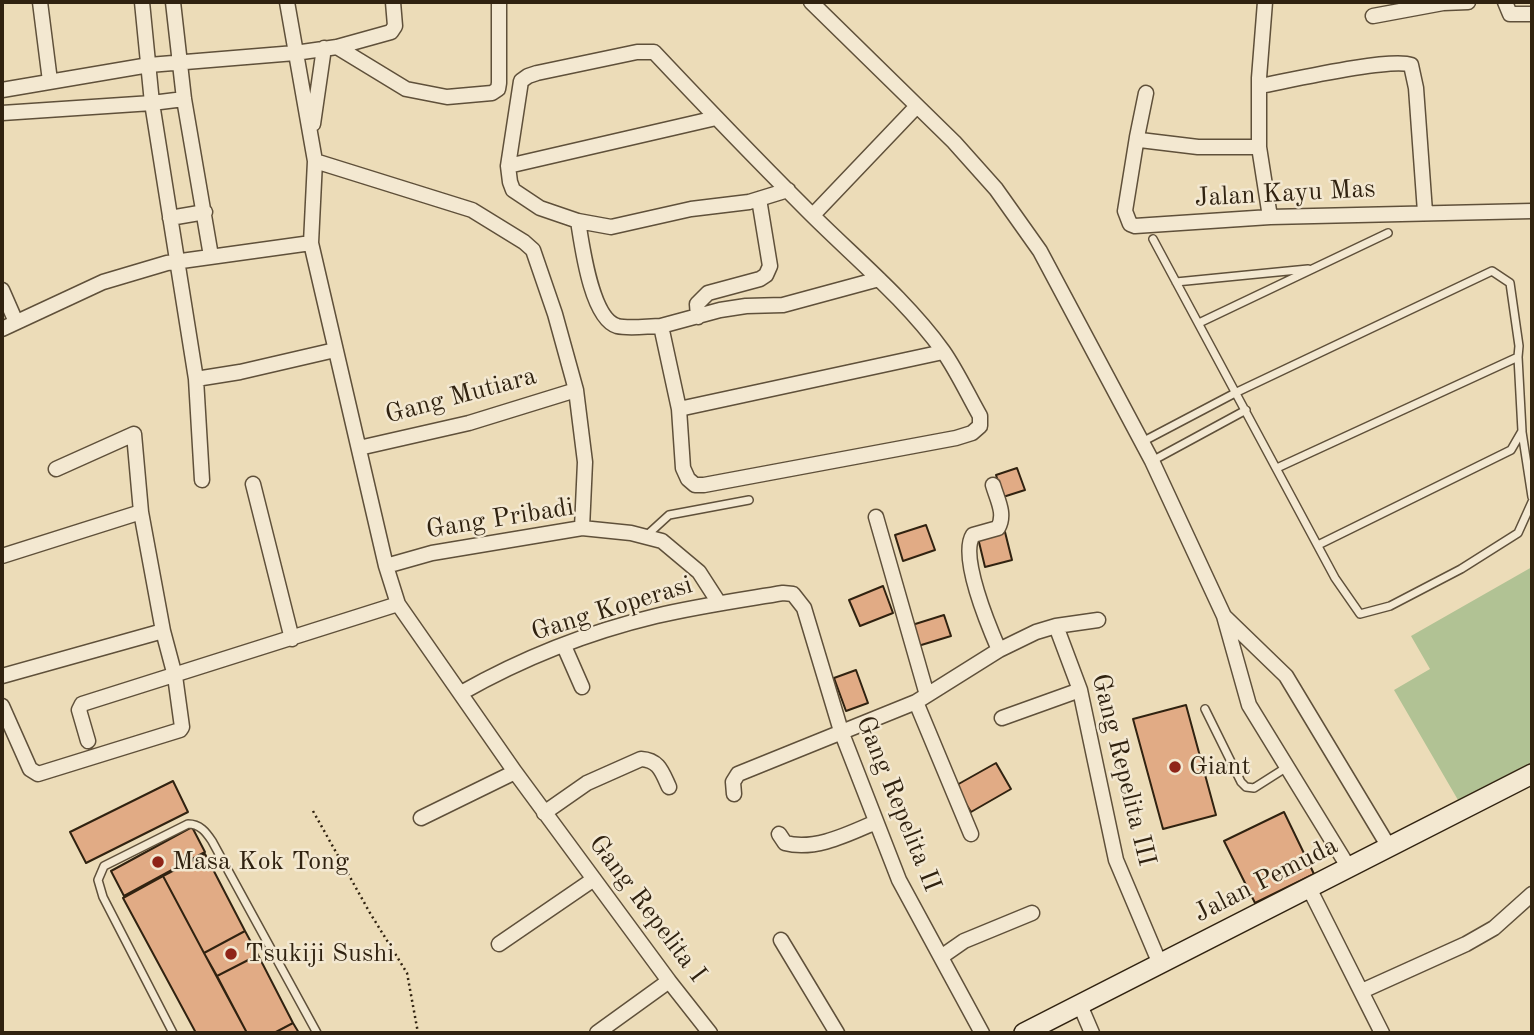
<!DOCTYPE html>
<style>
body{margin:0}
#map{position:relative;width:1534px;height:1035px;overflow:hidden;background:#ecdcb8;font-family:"Old Standard TT",serif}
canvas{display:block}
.frame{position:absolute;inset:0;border:4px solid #302210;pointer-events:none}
</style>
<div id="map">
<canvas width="1534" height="1035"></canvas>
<div class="frame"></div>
</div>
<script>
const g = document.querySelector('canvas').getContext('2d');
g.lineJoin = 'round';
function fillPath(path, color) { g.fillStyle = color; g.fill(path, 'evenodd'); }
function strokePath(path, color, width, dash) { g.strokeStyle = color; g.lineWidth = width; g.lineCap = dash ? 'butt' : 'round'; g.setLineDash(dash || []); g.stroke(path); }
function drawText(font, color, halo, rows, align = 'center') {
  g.font = font + ' "Old Standard TT",serif'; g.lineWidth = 5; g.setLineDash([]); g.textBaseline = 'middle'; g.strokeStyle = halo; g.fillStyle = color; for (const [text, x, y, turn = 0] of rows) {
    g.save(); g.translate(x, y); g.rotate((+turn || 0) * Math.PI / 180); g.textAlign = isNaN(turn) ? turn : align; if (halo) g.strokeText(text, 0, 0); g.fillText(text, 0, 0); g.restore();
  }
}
const green = new Path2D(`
 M1532,567V762L1458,800L1394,690L1430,669L1411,636Z`);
const building = new Path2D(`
 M1017,468L1025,490L1003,497L996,475Z
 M926,525L935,550L903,561L895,535Z
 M1005,532L1012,560L985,567L978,538Z
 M883,586L893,613L860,626L849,600Z
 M944,615L951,636L918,646L912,625Z
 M856,670L868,703L846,711L834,678Z
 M1186,705L1216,815L1163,829L1133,719Z
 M996,763L1011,789L971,812L955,786Z
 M173,781L188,812L86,863L70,832Z
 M1284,812L1314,874L1255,903L1224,841Z
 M192,827L205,852L124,896L111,871Z
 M205,854L245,931L204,953L163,876Z
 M163,876L204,953L247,1033H196L123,898Z
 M245,931L258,955L217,976L204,953Z
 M258,955L293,1023L274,1033H247L217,976Z
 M293,1023L299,1033H274Z`);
const path = new Path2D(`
 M313,811L370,913L407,973L418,1033`);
const service = new Path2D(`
 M1153,239L1335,578L1360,614L1390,606L1461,569L1518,533L1532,502
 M1176,282L1308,269
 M1199,323L1388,233
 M1522,432L1532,497
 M1142,442L1237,392L1492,271L1510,283L1519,346L1518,357L1277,468
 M1152,461L1246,410
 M646,536L669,515L749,500
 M1318,545L1511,450L1522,431L1518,357
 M1205,709L1241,782L1246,787L1254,788L1287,767
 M173,1033L103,897L98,880L104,866L188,824C200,824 206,832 212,841L317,1033`);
const minor = new Path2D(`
 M40,2L50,81
 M142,2L152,103L196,379L202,480
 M173,2L184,99L211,256
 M287,2L315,161L311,243L386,566L398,604L515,772L669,981L710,1033
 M811,2L954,142L996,189L1040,251L1152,461L1224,616L1249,705L1349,868
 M1265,2L1259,78V147L1270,217
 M1505,2L1510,14H1532
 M1373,16L1443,3L1468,2
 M337,47L406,89L447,97L492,93L498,89L499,83V2
 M1260,86C1287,81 1391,57 1411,65L1416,88L1425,212
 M2,90L149,65L295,53L337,47L391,32L395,26L393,2
 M1146,93L1137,137L1140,140L1198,147H1259
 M2,113L152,103L184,99
 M313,124L324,48
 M1137,137L1125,211L1130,224L1135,226L1270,217L1532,211
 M315,161L472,210L524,242L533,250L555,314L576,390L585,462L582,528
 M508,166L716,118
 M788,190L749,202L691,209L611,227L578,221L540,208L513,190L510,182L508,166L521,81L528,76L537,73L637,52H654C703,104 752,155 803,206C849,253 904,297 943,351C957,371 968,395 980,416V426L972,433L956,438L704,485H695L688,479L683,468L679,409L661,326L720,310L746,306L783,305L879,279
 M813,215L916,107
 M170,218L205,212
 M578,221C582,245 591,318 617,326C629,329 648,326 661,326
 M2,290L16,322
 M698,317L697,304L708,293L760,279L766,275L770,266L759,199
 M2,329L103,282L167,263L311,243
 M196,379L240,372L335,350
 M679,409L943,352
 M359,448L469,423L576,390
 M253,484L292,639
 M993,485C997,499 1006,514 998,528L973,535C959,556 989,627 999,650
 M876,517L927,695
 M2,556L141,512
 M386,566L432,553L582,528L631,533L662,541L699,572L719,603
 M1225,617L1286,676L1389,847
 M1056,626L1080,690L1116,860L1160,964
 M564,646L582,687
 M2,676L163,631
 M461,693C521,659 589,632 656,616C698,606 741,600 783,593L793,594L804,608L841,731L899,880L982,1033
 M916,702L971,834
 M2,706L30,769L38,774L180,730L182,727L175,676L163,631L141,512L134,434L56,469
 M1002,718L1080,690
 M88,741L79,710L82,704L398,604
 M734,794L733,782L738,774L916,702L999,650L1036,632L1056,626L1098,620
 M544,813L587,783L641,759C659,760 662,772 669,787
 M421,818L515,772
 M779,834L785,843C815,851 848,834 876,822
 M1309,888L1382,1033
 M781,940L837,1033
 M499,944L594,879
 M941,957L964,941L1032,913
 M1362,991L1466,944L1494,928L1532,894
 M1080,1005L1092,1033
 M597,1033L669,981`);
const secondary = new Path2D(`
 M1024,1033L1532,774`);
const markers = [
 [1175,767,7,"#8f2418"],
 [158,862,7,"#8f2418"],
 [231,954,7,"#8f2418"]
];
const streetNames = [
 ["Jalan Kayu Mas",1285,194,-3],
 ["Gang Mutiara",461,396,-15],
 ["Gang Pribadi",500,519,-9],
 ["Gang Koperasi",612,609,-17],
 ["Gang Repelita III",1123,770,76],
 ["Gang Repelita II",898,804,68],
 ["Jalan Pemuda",1266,880,-27],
 ["Gang Repelita I",647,909,53]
];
const poiNames = [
 ["Giant",1189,767],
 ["Masa Kok Tong",172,862],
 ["Tsukiji Sushi",245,954]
];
fillPath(green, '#b1c294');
fillPath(building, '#e1ab85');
strokePath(building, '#302210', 2);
strokePath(service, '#5f503a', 10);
strokePath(minor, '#5f503a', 17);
strokePath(secondary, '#302210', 22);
strokePath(path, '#302210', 2.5, [2, 3.5]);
strokePath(service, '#f3e8d1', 7);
strokePath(minor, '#f3e8d1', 14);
strokePath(secondary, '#f3e8d1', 19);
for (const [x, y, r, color] of markers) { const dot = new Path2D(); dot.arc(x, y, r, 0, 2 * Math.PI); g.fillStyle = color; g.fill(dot); strokePath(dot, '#f3e8d1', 2.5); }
drawText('26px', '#302210', '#f3e8d1', streetNames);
drawText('26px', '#302210', '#f3e8d1', poiNames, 'left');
</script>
